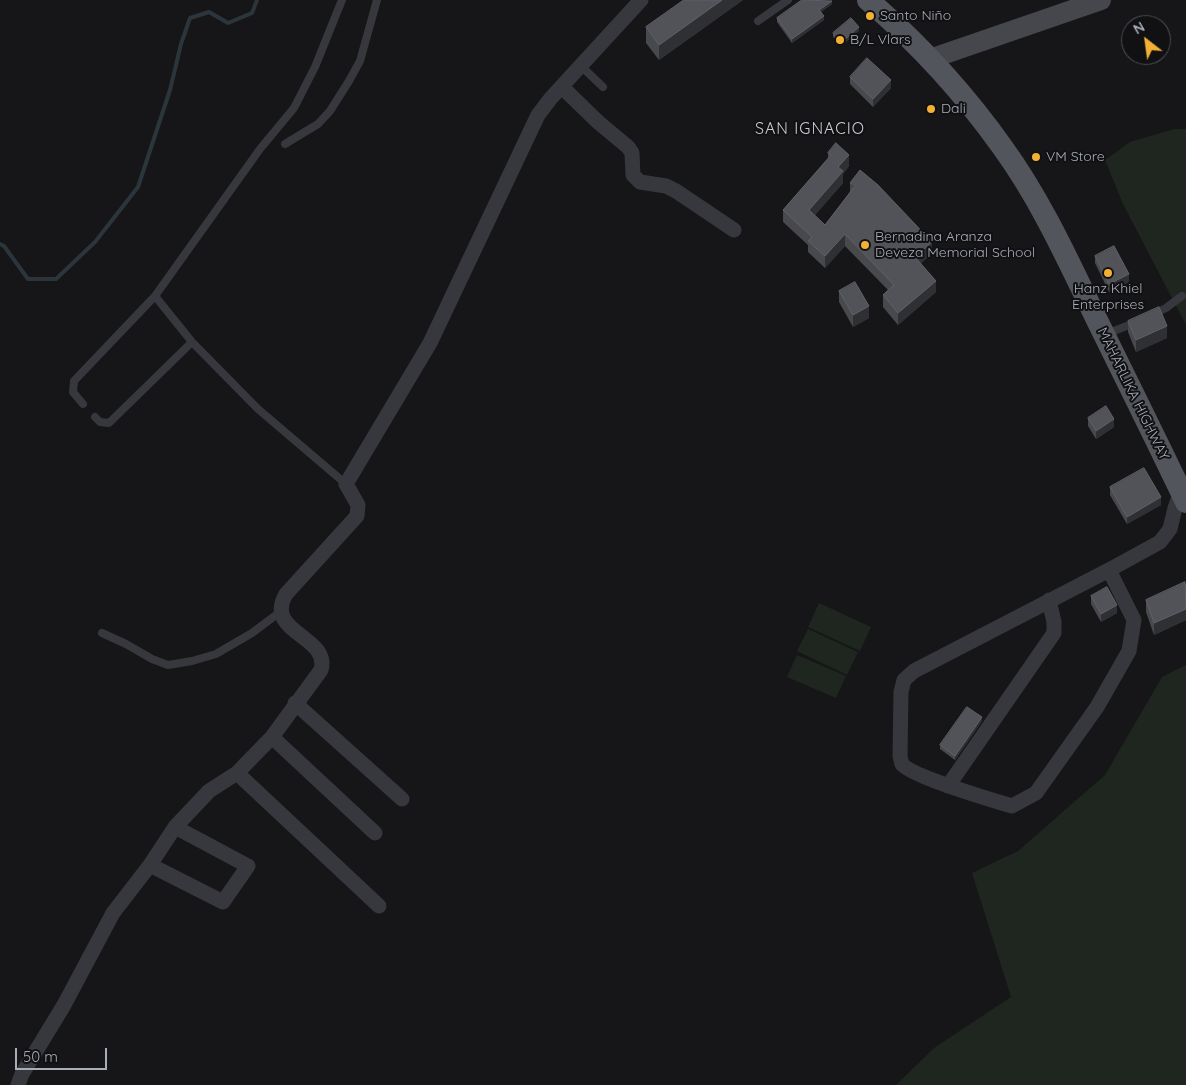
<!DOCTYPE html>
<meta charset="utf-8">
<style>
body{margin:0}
#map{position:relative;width:1186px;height:1085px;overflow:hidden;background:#161618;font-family:Quicksand,sans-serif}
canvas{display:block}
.north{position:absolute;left:1121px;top:15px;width:50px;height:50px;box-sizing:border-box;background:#111113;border:1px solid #4d4f55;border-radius:50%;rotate:330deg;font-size:14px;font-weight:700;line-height:20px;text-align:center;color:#a8adb8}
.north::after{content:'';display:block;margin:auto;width:18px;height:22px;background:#f2b134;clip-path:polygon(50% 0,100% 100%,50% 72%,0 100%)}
.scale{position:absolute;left:15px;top:1048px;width:92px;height:22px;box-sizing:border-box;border:2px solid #a8adb8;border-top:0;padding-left:6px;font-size:15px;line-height:18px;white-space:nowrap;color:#a8adb8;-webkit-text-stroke:4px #111113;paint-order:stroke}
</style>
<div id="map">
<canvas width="1186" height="1085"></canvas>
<div class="north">N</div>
<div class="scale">50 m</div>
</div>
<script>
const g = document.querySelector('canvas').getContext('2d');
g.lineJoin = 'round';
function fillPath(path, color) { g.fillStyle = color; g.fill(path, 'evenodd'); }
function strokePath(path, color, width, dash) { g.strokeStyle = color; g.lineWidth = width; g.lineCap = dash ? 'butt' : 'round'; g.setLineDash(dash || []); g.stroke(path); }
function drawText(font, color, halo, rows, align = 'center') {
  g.font = font + ' Quicksand,sans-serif'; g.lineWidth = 4; g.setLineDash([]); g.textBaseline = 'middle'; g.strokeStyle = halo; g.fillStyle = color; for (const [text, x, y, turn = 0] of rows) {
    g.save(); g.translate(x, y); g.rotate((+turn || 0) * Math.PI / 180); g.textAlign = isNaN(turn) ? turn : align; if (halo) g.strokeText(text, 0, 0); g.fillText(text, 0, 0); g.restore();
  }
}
const green = new Path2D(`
 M1174,129H1186V325L1123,204L1105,160L1130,142Z
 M819,603L871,627L860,651L808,627Z
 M808,629L858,652L847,675L797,651Z
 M797,655L846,676L836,698L787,677Z
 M1186,665V1085H896L934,1048L1011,997L972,873L1018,851L1105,775L1162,677Z`);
const stream = new Path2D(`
 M0,244L4,246L28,279H56L95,242L138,187L170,90L181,44L190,18L209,12L228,23L252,13L257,0`);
const lane = new Path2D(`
 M758,21L788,0
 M581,66L603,87
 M285,144L318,124L330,111L349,81L360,61L377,0
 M155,296L192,342L258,409L346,484
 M1152,315L1166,308L1182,296
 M1106,334L1137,322
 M83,404L73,392L74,381L155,296L260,149L294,108L315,67L342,0
 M95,417L100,422L109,423L192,342
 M102,633L126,644L152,659L168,665L192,661L216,654L252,633L280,612`);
const street = new Path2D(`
 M562,87L598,122L628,147L632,153L633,175L640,182L666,186L676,191L734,230
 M1109,570L1134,620L1129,651L1097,707L1036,793L1012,806C995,801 910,776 902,764C901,762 901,759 900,756L901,692L904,680L914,671L1109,570L1160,542L1170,529L1175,508L1181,492
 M295,703L402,799
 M272,737L375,833
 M237,773L379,906
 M948,786L1054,633V622L1049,600
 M150,865L223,902L248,866L175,827
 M18,1085L22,1074L64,1005L113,913L150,865L175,827L209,791L237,773L272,737L321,670C331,636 263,633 286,594L357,516L358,505L346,484L430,343L538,115L551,98L641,0`);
const secondary = new Path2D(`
 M930,59L1101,0`);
const primary = new Path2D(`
 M868,0C919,44 964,93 1003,148C1040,199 1067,258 1094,314C1125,377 1156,439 1186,502`);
const wall = new Path2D(`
 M684,0H743L659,60L646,43V27Z
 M832,4L821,12L824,20L792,43L777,22V18Z
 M859,31L841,46L833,37V33Z
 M850,77L891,88L873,107L850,84Z
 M828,153L849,166L843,174V183L815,215L825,225L850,192V183L932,253L921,263L936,292L898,325L883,307V295L888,290L845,246L825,268L808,252V245L783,222V210L828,159Z
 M1095,256L1129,282L1109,292L1095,263Z
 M839,291L869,318L853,327L839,302Z
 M1128,321L1167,338L1136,352L1128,332Z
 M1088,418L1114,427L1096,439L1088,426Z
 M1110,487L1161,505L1127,524L1110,495Z
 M1186,583V620L1154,635L1146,612V600Z
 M1091,596L1117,613L1101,622L1091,604Z
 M982,721L955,760L940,749V745Z`);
const shadedWall = new Path2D(`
 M722,0H743L659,60V45Z
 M832,1V4L819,13V10Z
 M824,16V20L792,43V39Z
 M859,27V31L841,46V43Z
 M891,80V88L873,107V99Z
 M849,155V166L843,174V183L809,222V210L838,167Z
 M845,234V246L825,268V256Z
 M932,242V253L915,269V257Z
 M1129,274V282L1109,292V284Z
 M936,281V292L898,325V313Z
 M869,306V318L853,327V315Z
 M1167,326V338L1136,352V340Z
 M1114,419V427L1096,439V431Z
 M1161,497V505L1127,524V517Z
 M1117,605V613L1101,622V614Z
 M1186,609V620L1154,635V623Z
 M982,717V721L955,760V756Z`);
const building = new Path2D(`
 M684,0H722L659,45L646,27Z
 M802,0L832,1L819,10L824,16L792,39L777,18Z
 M851,18L859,27L841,43L833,33Z
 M867,58L891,80L873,99L850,77Z
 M836,143L849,155L838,167L843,171L809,210L825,225L855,186L850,183L860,170L878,185L932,242L915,257L936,281L898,313L883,295L894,285L845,234L825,256L808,241L812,237L783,210L831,155L828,153Z
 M1114,246L1129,274L1109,284L1095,256Z
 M855,282L869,306L853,315L839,291Z
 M1159,307L1167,326L1136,340L1128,321Z
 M1106,406L1114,419L1096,431L1088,418Z
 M1144,468L1161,497L1127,517L1110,487Z
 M1185,582L1186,609L1154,623L1146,600Z
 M1107,587L1117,605L1101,614L1091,596Z
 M967,707L982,717L955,756L940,745Z`);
const markers = [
 [870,16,5,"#f2b134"],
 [840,40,5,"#f2b134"],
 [931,109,5,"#f2b134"],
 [1036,157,5,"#f2b134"],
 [865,245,5,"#f2b134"],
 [1108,273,5,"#f2b134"]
];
const poiNames = [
 ["Santo Niño",880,16],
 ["B/L Vlars",850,40],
 ["Dali",941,109],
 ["VM Store",1046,157],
 ["Bernadina Aranza",875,237],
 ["Deveza Memorial School",875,253],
 ["Hanz Khiel",1108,289,"center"],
 ["Enterprises",1108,305,"center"]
];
const streetNames = [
 ["MAHARLIKA HIGHWAY",1133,394,64]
];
const quarterNames = [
 ["SAN IGNACIO",810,129]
];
fillPath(green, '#1e261f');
strokePath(stream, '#2c353c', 4);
strokePath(lane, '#37383d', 8);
strokePath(street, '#37383d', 15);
strokePath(secondary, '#45474d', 20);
strokePath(primary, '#53555c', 22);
fillPath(wall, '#47494d');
fillPath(shadedWall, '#2f3033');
fillPath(building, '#525359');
strokePath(building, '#5f6168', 1);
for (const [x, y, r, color] of markers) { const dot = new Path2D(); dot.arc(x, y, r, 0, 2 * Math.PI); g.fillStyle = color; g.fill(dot); strokePath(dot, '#111113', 2); }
drawText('14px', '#a8adb8', '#111113', poiNames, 'left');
drawText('14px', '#a8adb8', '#111113', streetNames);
g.letterSpacing = '1px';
drawText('16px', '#c9ccd4', '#111113', quarterNames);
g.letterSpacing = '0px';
</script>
